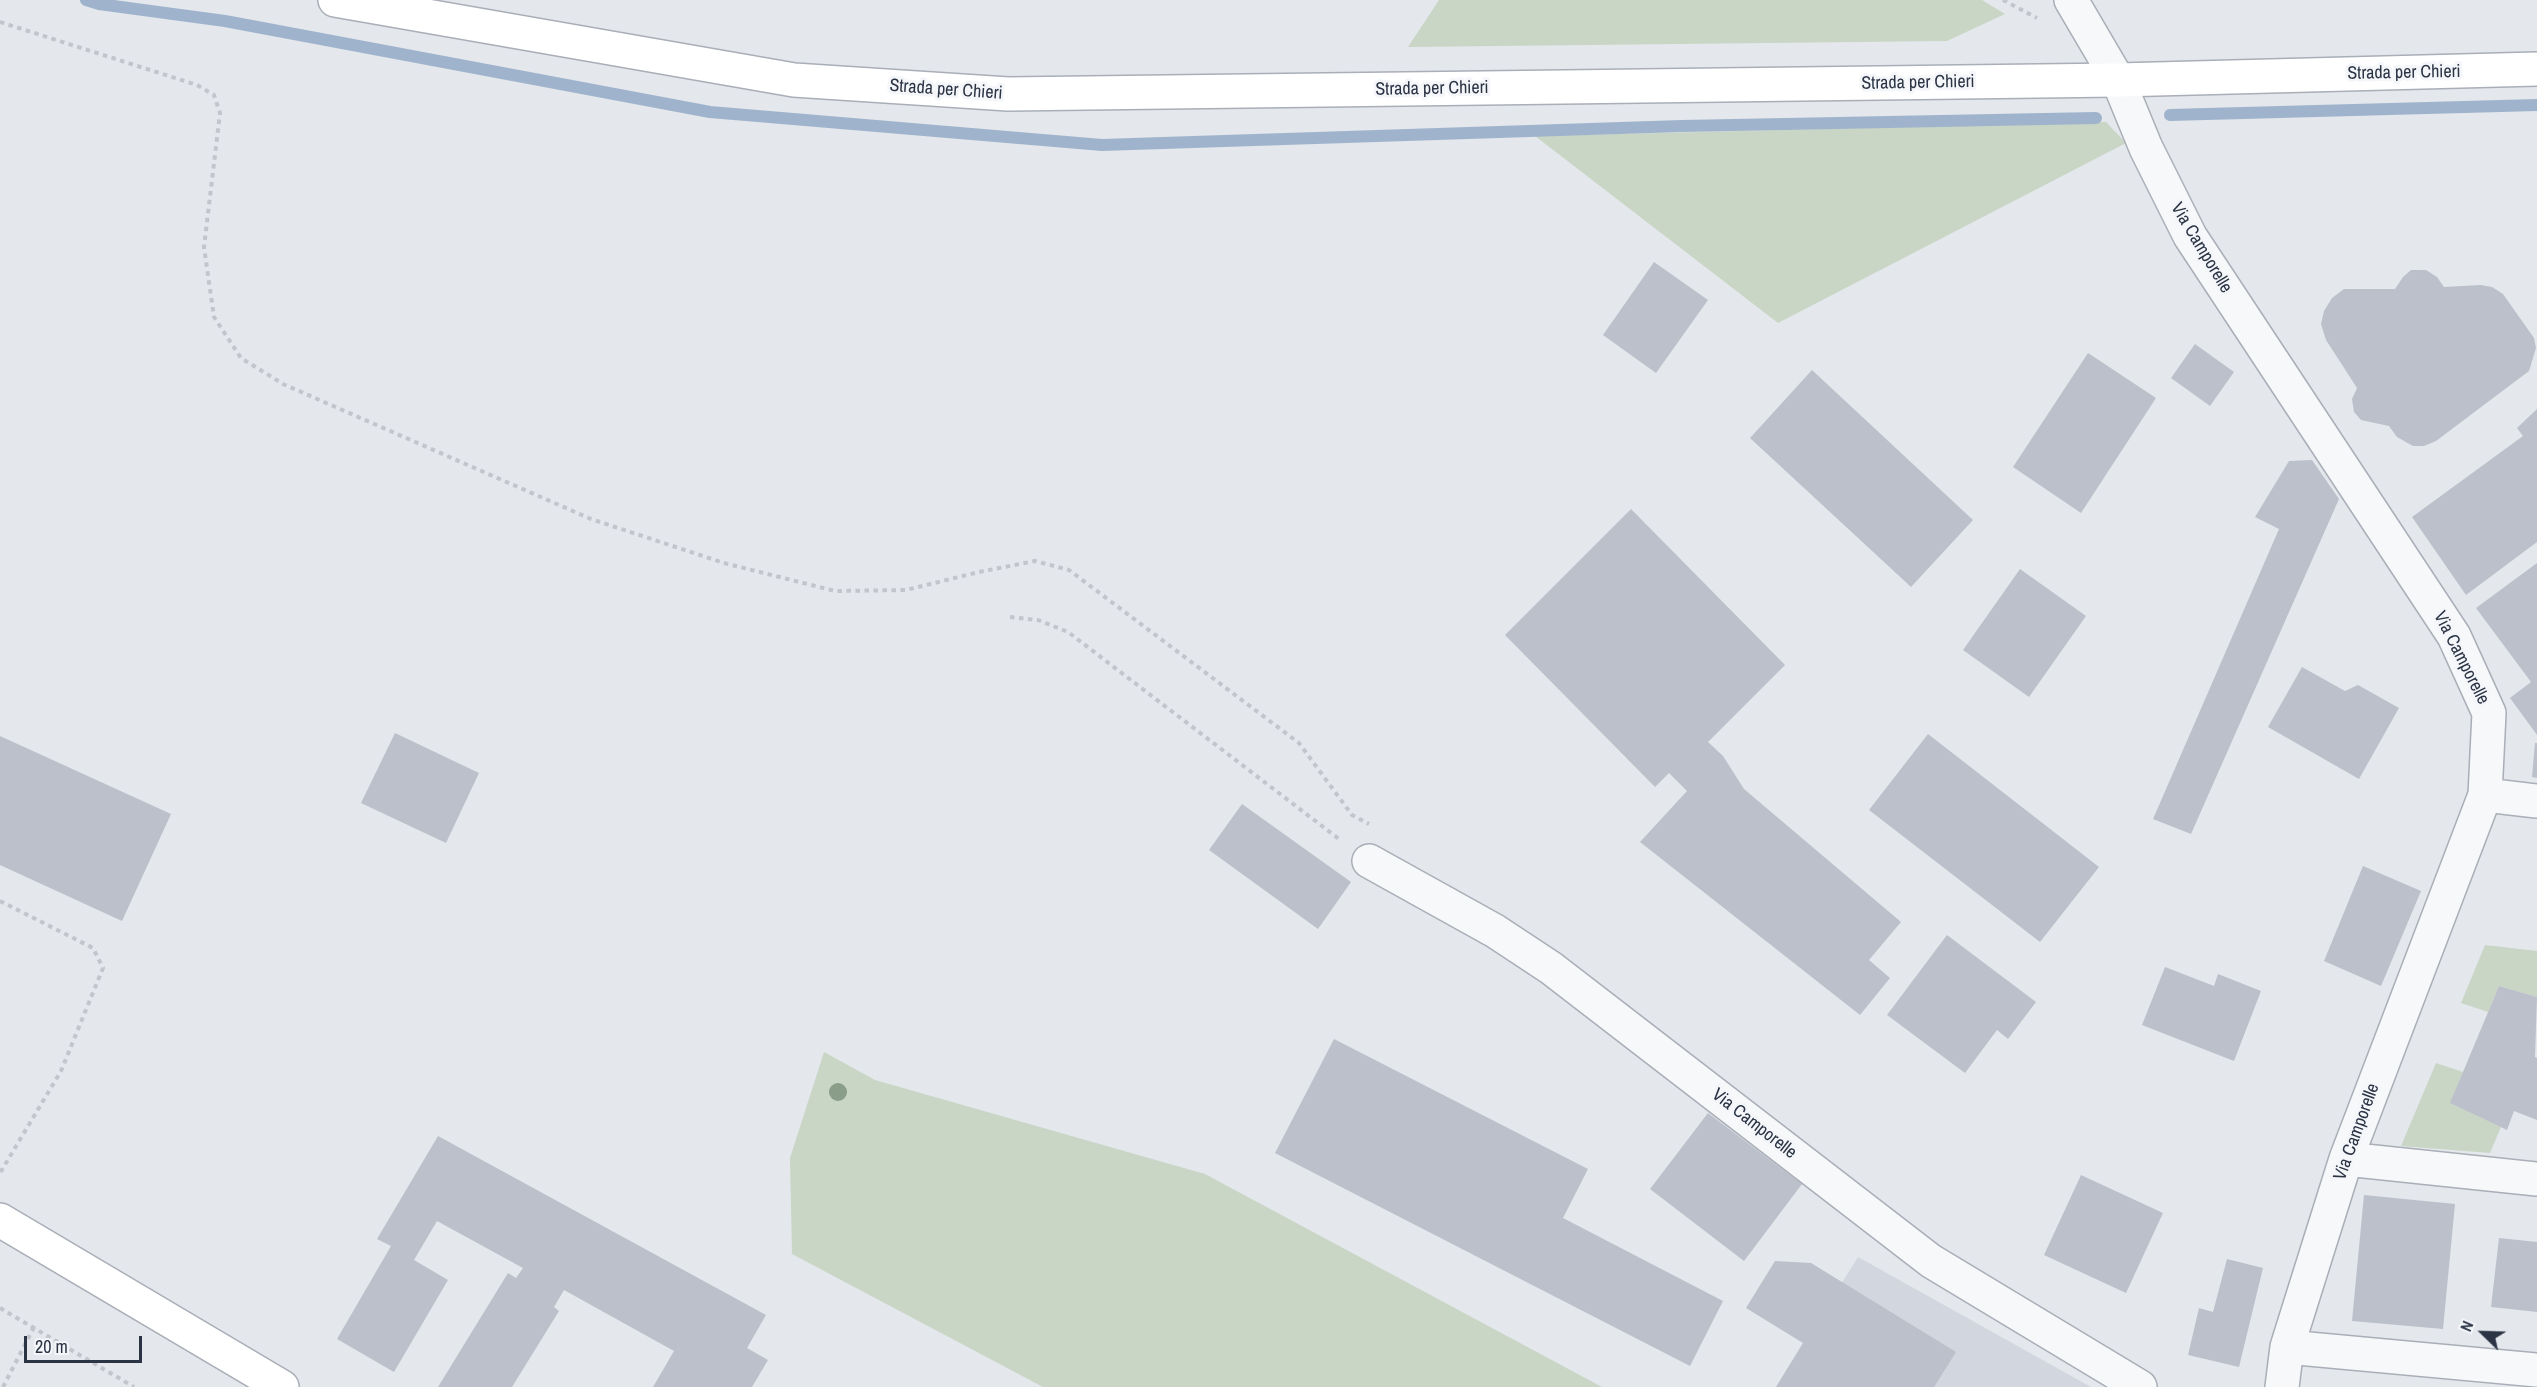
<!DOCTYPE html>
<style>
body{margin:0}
#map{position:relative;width:2537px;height:1387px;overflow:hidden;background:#e4e7ec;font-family:"Archivo Narrow",sans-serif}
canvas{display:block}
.north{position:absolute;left:2453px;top:1303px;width:60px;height:60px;-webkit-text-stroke:4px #f4f6f9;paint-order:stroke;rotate:293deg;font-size:16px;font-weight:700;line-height:24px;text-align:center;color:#2b3445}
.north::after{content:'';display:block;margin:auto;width:21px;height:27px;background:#2b3445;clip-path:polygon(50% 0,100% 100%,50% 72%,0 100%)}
.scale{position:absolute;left:24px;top:1336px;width:118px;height:27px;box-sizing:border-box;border:3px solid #2b3445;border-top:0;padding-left:8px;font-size:18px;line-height:21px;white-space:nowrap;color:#2b3445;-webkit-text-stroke:4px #f4f6f9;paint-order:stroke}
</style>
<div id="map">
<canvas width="2537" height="1387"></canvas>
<div class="north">N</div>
<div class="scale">20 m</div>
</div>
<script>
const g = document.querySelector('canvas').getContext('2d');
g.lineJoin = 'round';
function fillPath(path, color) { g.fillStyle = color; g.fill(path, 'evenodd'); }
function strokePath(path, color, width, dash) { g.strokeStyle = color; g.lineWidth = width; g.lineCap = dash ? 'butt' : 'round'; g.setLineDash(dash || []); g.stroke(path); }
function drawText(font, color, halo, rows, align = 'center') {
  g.font = font + ' "Archivo Narrow",sans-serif'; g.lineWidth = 6; g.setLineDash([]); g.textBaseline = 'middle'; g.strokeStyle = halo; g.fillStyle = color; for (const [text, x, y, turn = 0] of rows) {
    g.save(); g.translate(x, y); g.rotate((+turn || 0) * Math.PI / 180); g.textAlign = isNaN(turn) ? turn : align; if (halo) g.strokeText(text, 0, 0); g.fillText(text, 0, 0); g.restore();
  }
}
const built = new Path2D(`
 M1858,1257L2091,1387H1776Z`);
const green = new Path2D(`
 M1439,0H1982L2005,14L1947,41L1408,47Z
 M2106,122L2126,143L1778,323L1535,136Z
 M2485,945L2537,951V997L2499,986L2488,1012L2461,1003Z
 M824,1052L875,1080L1205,1174L1602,1387H1043L792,1254L790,1158Z
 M2436,1063L2463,1072L2451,1103L2501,1127L2490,1153L2401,1146Z`);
const stream = new Path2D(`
 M86,0L99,4L225,21L710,112L1102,145L1682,126L2096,118
 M2170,115L2537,105`);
const building = new Path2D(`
 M1654,262L1708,300L1656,373L1603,335Z
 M2411,270H2426L2437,277L2444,287L2481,285L2492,287L2503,294L2534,338L2536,348L2529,371L2436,441L2424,446H2413L2397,437L2389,426L2361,420L2354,412L2352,399L2357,388L2326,340L2321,324L2324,311L2332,298L2344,289H2395L2403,277Z
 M2195,344L2234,372L2210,406L2171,378Z
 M2088,353L2156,398L2081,513L2013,467Z
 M1812,370L1973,520L1911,587L1750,438Z
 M2537,409V542L2466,595L2412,517L2523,436L2517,428Z
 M2312,460L2339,499L2191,834L2153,819L2279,529L2255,517L2289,461Z
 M1631,509L1785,665L1708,742L1723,756L1744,789L1901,922L1869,960L1890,978L1860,1015L1640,842L1687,791L1669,773L1655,787L1505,635Z
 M2537,563V735L2510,698L2531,682L2476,608Z
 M2020,569L2086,616L2029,697L1963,650Z
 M2302,667L2345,691L2358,685L2399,708L2359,779L2268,727Z
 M395,733L479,773L446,843L361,803Z
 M1928,734L2099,867L2040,942L1869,810Z
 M0,736L171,814L122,921L0,865Z
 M2535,743H2537V778L2532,777Z
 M1242,804L1351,882L1318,929L1209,850Z
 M2363,866L2421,891L2381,986L2324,961Z
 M1947,935L2036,1002L2008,1039L1997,1030L1965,1073L1887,1015Z
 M2165,967L2214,986L2218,974L2261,991L2234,1061L2142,1025Z
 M2499,986L2537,997L2535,1057L2537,1058V1120L2514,1111L2507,1130L2450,1103Z
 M1334,1039L1588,1169L1563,1218L1723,1301L1690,1366L1275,1153Z
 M1708,1113L1802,1184L1744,1261L1650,1189Z
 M438,1136L766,1315L747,1348L768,1360L752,1387H653L674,1351L564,1290L554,1307L559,1311L512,1387H438L508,1273L516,1278L523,1268L437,1221L414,1260L448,1280L394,1372L337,1339L391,1246L377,1239Z
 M2081,1175L2163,1213L2126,1293L2044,1255Z
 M2364,1195L2455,1204L2443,1329L2352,1321Z
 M2499,1238L2537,1242V1312L2491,1307Z
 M2227,1259L2263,1268L2239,1367L2188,1355L2199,1308L2213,1312Z
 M1775,1261L1811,1263L1956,1352L1934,1387H1776L1803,1343L1746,1308Z`);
const path = new Path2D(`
 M2003,0L2037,18
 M0,22L197,85L214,95L220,113L204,247L214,317L241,358L283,384L591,519L724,563L835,591L906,590L979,572L1035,561L1069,570L1299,743L1352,815L1369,824
 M1010,617L1038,620L1068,632L1339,839
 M0,901L93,948L103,968L61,1071L0,1173
 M0,1308L134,1387
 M3,1387L34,1327`);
const street = new Path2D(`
 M2071,0L2118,80L2146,148L2190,236L2454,636L2489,713L2485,795L2346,1159L2287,1347L2282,1387
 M2485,795L2537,801
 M1369,861L1495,931L1551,968L1931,1261L2140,1387
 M2346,1159L2537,1179
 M2287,1347L2537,1370`);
const secondary = new Path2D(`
 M335,0L794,80L1008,94L2118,80L2537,69
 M0,1220L282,1387`);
const trees = [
 [838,1092]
];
const streetNames = [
 ["Strada per Chieri",2404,73,-1],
 ["Strada per Chieri",1918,83,-1],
 ["Strada per Chieri",1432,89,-1],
 ["Strada per Chieri",946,90,4],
 ["Via Camporelle",2201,248,59],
 ["Via Camporelle",2461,658,63],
 ["Via Camporelle",1754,1124,38],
 ["Via Camporelle",2357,1132,-70]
];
fillPath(built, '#d2d6de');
fillPath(green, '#c9d6c5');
strokePath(stream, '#9fb4cc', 12);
fillPath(building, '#bbc0ca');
strokePath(street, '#a9aeb7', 36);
strokePath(secondary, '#a9aeb7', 36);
strokePath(path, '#c2c5cb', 4, [4.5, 4.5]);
strokePath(street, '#f7f8fa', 33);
strokePath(secondary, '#fff', 33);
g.fillStyle = '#899d89';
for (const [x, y] of trees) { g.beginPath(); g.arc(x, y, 9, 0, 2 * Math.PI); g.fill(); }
drawText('18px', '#2b3445', '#f4f6f9', streetNames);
</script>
